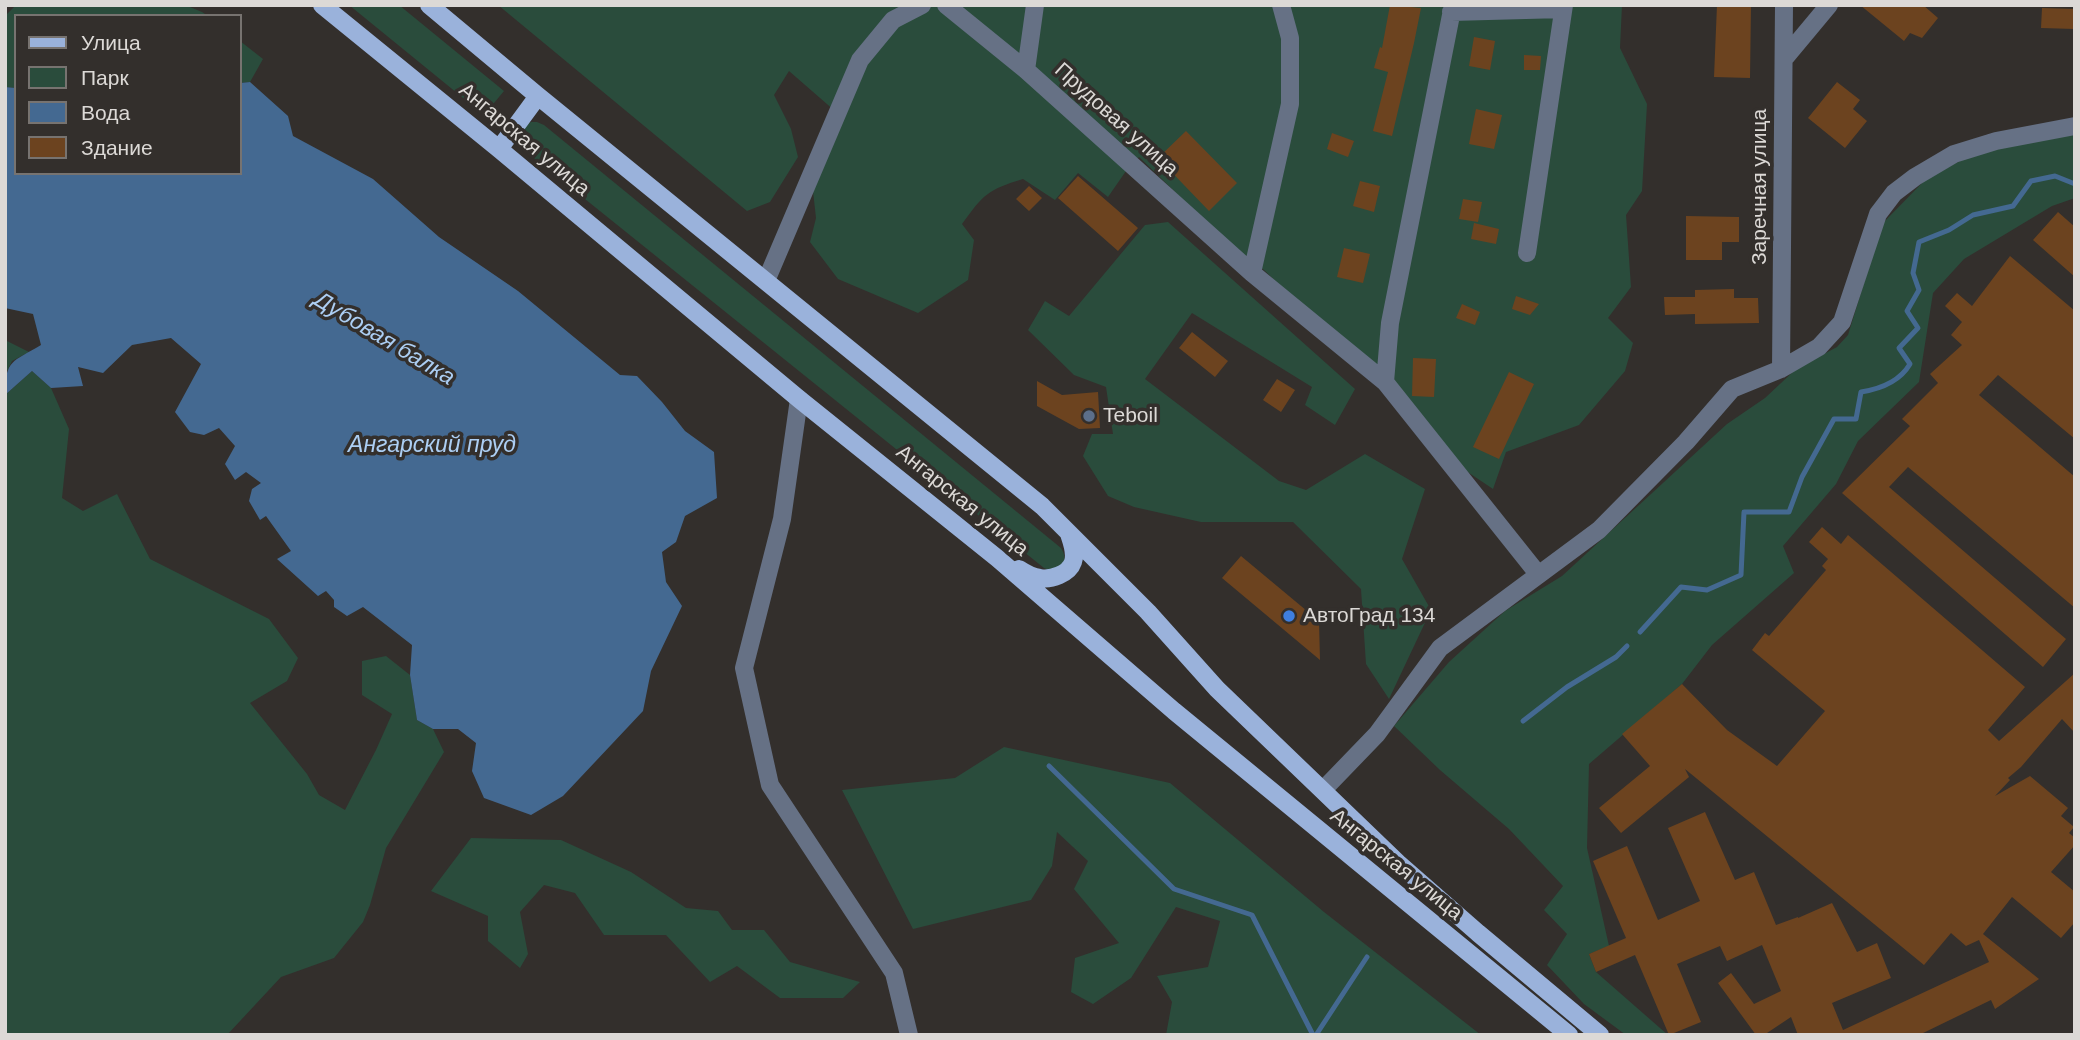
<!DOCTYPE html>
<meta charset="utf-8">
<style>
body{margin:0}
#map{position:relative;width:2080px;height:1040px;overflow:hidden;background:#332f2c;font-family:Helvetica,sans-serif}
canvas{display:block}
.frame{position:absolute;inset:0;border:7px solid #dcd9d6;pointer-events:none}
.legend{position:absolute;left:14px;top:14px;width:228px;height:161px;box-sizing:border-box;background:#332f2c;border:2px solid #777370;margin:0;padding:9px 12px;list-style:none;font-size:21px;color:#dcd9d6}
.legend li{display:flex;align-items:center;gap:14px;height:35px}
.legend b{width:35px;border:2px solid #777370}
</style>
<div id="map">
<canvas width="2080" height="1040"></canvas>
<div class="frame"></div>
<ul class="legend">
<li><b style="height:9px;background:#9ab2db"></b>Улица</li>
<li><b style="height:19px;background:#2a4c3c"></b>Парк</li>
<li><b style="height:19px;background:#446991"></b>Вода</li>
<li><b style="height:19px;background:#6c431f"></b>Здание</li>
</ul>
</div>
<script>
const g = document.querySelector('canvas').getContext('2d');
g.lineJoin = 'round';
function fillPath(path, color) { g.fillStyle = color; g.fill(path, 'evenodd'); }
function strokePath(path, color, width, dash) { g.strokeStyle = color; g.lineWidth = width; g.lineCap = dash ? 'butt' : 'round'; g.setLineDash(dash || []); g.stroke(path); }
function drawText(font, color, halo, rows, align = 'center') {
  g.font = font + ' Helvetica,sans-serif'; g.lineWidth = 7; g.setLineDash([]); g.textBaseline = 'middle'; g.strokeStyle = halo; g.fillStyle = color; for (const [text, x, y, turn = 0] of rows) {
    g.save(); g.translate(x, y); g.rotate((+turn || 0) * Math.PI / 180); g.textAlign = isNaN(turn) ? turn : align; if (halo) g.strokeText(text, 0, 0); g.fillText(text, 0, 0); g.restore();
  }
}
const green = new Path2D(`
 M16,5H185L202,12L208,16H16V88L5,87V16Z
 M349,5H399L504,91L484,115Z
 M498,5H1622L1620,48L1647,104L1642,191L1626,215L1631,287L1608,318L1633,343L1625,371L1579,425L1506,452L1493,489L1420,440L1384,392L1351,354L1264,270L1232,247L1139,157L1126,171L1108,197L1078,173L1055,200L1023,179C987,190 984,194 962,224L974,240L968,280L918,313L838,279L810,242L816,218L813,191L843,118L789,71L774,95L791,129L798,157L770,202L747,211Z
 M240,41L263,59L250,82L240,83Z
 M531,122H537L544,125L1061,548C1065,555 1066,559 1062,566L1049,570L1044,568L524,150C515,137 519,130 531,122Z
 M2075,132V198L2052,206L1964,259L1933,293L1919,382L1858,441L1836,484L1783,546L1794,573L1712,645L1682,684L1589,764L1587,848L1609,946L1589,954L1596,972L1668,1035H1626L1584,1004L1547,965L1567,934L1544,910L1563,886L1509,829L1440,770L1394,726L1449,662L1505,611L1562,576L1727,424L1765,398L1796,369L1837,347L1848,335L1882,224L1924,181L1956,163L1980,152Z
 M1168,222L1355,389L1335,425L1305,405L1312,387L1192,313L1145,379L1279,481L1306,490L1365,454L1425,489L1402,559L1431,610L1389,699L1366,664L1361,589L1293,522H1201L1134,507L1108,496L1083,456L1092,434H1113L1106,387L1074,375L1028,330L1045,301L1069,316L1145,225Z
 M5,340L29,352L12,361L5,375Z
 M32,371L51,388L69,429L62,498L83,511L117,494L150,559L269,619L298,658L287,681L250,703L307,774L319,795L345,810L376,750L392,714L362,695V661L386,656L410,675L417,720L433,729L444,752L386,848L370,905L363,922L334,958L281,977L227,1035H5V395Z
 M1004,747L1170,783L1324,912L1481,1035H1166L1172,1002L1157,976L1208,967L1220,921L1176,907L1131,978L1093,1004L1071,992L1075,958L1119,943L1074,889L1088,861L1057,832L1052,866L1031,900L913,929L842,790L955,778Z
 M471,838L561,840L631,872L686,908L718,911L732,930H764L790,962L860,982L843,998H780L737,966L710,982L666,935H604L575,893L544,885L520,912L528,954L520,968L488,941V916L431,891Z`);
const water = new Path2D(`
 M250,82L288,116L293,136L373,179L439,237L518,291L620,375L637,376L662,402L685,431L714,452L717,498L685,516L676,542L662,552L666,582L682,606L651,671L643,711L563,796L531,815L484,798L472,771L476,743L458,729H433L417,720L410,675L412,645L363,607L347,616L334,607V600L326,591L318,596L277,559L291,551L266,516L260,520L249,501L252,489L261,483L246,472L235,480L225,464L235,446L219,428L204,435L190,432L175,412L201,364L171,338L132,345L103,373L78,367L83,386L51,388L32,371L5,395C5,359 13,362 41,345L33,314L5,308V87L16,88V173H240V83Z`);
const stream = new Path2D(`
 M1640,632L1681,587L1707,590L1741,575L1744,512H1789L1802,477L1834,419H1856L1861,392C1880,389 1900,381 1910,364L1899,348L1918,328L1907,311L1919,290L1913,273L1919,242L1949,230L1973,215L2013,206L2031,181L2055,176L2075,184
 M1523,721L1567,687L1616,657L1627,646
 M1049,766L1174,889L1252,915L1313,1035
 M1316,1035L1367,957`);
const building = new Path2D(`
 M1390,5L1421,8L1414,43L1392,136L1373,131L1388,72L1374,68L1380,47L1382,48Z
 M1717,5H1751L1750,78L1714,77Z
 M1860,5H1923L1938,18L1922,38L1910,33L1904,41Z
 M2042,8L2075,9V29L2041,28Z
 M1474,37L1495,41L1490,70L1469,66Z
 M1524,55L1541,56L1540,70H1524Z
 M1837,82L1860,100L1853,109L1867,121L1845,148L1808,118Z
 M1476,109L1502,115L1494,149L1469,144Z
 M1186,131L1237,183L1209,211L1158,158Z
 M1332,133L1354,141L1348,157L1327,149Z
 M1078,176L1138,228L1118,251L1058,198Z
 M1360,181L1380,186L1374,212L1353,206Z
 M1029,186L1042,198L1029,211L1016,199Z
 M1463,199L1482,202L1478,222L1459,219Z
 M2058,212L2075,227V277L2033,240Z
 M1686,216L1739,217V242H1722V260H1686Z
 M1474,223L1499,229L1496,244L1471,239Z
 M1344,248L1370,254L1363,283L1337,277Z
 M2010,256L2075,311V439L1998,375L1979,395L2075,477V608L1908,467L1889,487L2066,639L2043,667L1842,493L1910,426L1902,419L1938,383L1930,374L1962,345L1951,335L1962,322L1945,306L1957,293L1972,306Z
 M1734,289V298H1758L1759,323L1695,324V314L1665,315L1664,297H1695V290Z
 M1516,296L1539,304L1530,315L1512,309Z
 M1462,304L1480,312L1475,325L1456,318Z
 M1192,332L1228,361L1215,377L1179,348Z
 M1413,358L1436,359L1434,397L1412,396Z
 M1509,372L1534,384L1499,459L1473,447Z
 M1277,379L1295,390L1281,412L1263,400Z
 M1037,381L1062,395L1098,392L1100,428L1079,429L1037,406Z
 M1822,527L1841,544L1848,535L2025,687L1988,730L1999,741L2075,673V733L2062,719L2021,767L2008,778L2010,780L1995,796L2030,776L2068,808L2061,816L2074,827L2069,833L2075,838V845L2051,872L2075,892V922L2061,938L2012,897L1983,934L2039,979L1995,1009L1991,1000L1919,1035H1798L1791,1017L1764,1035H1756L1718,983L1731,973L1754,1004L1781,991L1762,945L1727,961L1720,946L1677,964L1701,1022L1669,1035L1635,955L1596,972L1589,954L1626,938L1593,861L1627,846L1658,920L1700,901L1668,828L1705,812L1735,880L1754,872L1776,925L1798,917V918L1832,903L1857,952L1877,943L1891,978L1832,1003L1843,1030L1989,962L1979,940L1966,946L1951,933L1924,965L1685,769L1689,777L1621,833L1599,808L1650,766L1622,734L1682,684L1727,730L1777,766L1825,711L1752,650L1765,633L1769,636L1826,570L1822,566L1828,559L1809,542Z
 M1241,556L1319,621L1320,660L1222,578Z`);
const minor = new Path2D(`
 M946,5L1026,70L1252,273L1385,382L1538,574
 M1451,12L1563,9
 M1784,59L1829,5
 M1026,70L1035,5
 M1527,253L1564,5
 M1252,273L1290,104V38L1281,5
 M766,281L860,60L893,20L922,5
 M1781,369L1784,5
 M1385,382L1390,323L1453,5
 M799,399L782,519L744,668L770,785L894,973L909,1035
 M1323,790L1377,734L1440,648L1599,530L1686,442L1732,389L1781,369L1819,347L1842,322L1878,214L1894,193L1915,177L1954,154L1996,141L2075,126`);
const major = new Path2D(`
 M322,5L499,149L799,399L997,558L1174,711L1569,1035
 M429,5L538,96L1042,506L1148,612L1217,689L1398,863L1478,933L1600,1035
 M499,149L538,96
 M1019,569C1025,573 1032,577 1040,578C1051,580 1069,574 1073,562C1076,553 1072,543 1069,534`);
const markers = [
 [1089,416,7,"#5c6f8a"],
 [1289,616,7,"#3f7fe0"]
];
const streetNames = [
 ["Прудовая улица",1116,120,42],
 ["Ангарская улица",524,140,40],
 ["Заречная улица",1760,187,-90],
 ["Ангарская улица",962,501,39],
 ["Ангарская улица",1396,865,39]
];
const poiNames = [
 ["Teboil",1103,416],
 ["АвтоГрад 134",1303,616]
];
const waterNames = [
 ["Дубовая балка",384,339,31],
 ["Ангарский пруд",432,446]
];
fillPath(green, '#2a4c3c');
fillPath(water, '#446991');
strokePath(stream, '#446991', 5);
fillPath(building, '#6c431f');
strokePath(minor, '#667185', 18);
strokePath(major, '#9ab2db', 18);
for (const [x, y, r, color] of markers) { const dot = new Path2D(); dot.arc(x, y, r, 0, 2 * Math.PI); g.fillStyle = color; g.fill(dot); strokePath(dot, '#332f2c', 2.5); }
drawText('21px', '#dcd9d6', '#332f2c', streetNames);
drawText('21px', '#dcd9d6', '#332f2c', poiNames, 'left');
drawText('italic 23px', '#accef3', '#332f2c', waterNames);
</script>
